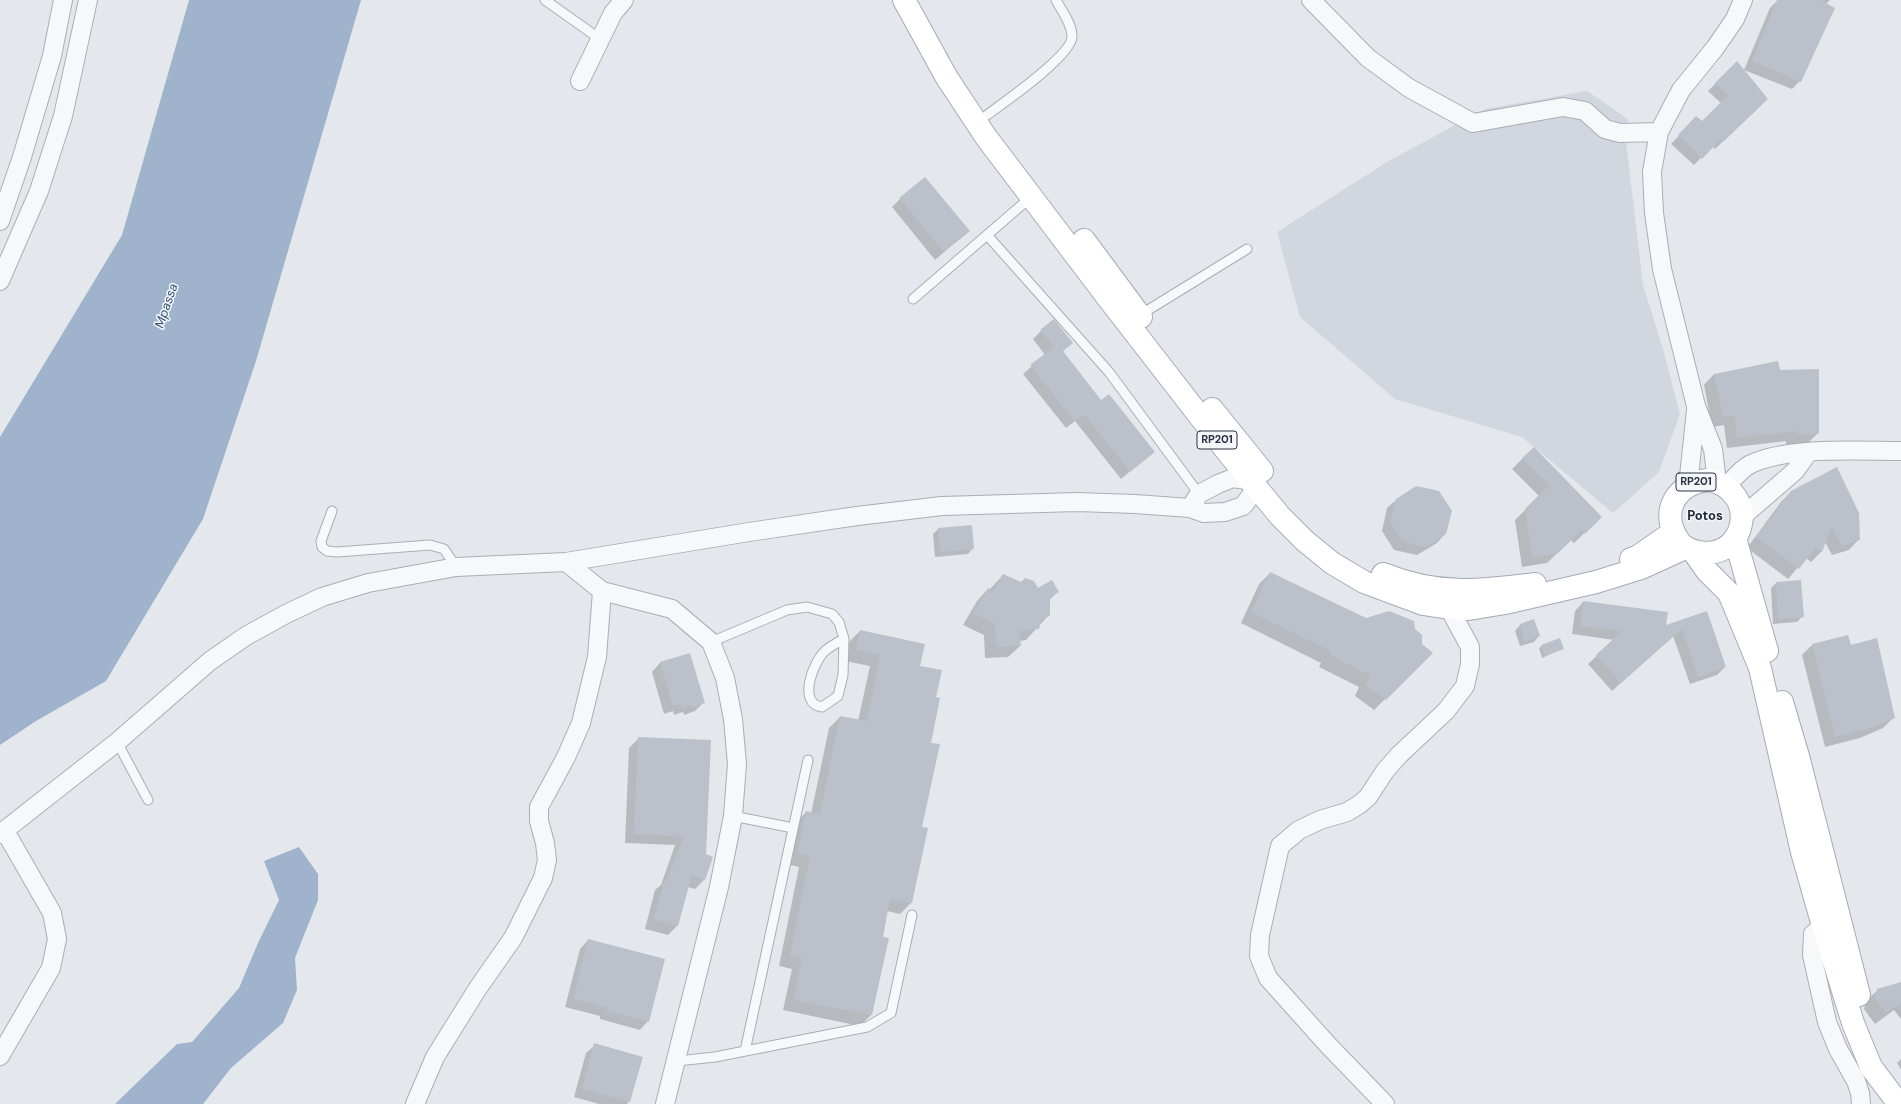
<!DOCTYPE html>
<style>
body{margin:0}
canvas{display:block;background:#e4e7ec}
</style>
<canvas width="1901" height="1104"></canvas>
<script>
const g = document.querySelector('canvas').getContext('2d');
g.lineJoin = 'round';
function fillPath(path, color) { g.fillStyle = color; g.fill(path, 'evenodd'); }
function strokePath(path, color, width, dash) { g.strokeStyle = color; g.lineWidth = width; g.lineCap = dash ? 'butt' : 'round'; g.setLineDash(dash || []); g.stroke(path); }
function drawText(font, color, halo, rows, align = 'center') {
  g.font = font + ' "DM Sans",sans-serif'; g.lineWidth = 3; g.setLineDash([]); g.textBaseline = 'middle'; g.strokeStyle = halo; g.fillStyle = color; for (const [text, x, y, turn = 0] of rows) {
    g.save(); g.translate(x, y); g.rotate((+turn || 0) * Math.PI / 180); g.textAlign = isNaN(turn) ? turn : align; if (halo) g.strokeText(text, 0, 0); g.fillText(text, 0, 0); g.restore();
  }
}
const built = new Path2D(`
 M1587,91L1628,119L1626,142L1643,285L1663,349L1680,414L1659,472L1613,513L1522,437L1395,399L1300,317L1277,232L1387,162L1485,109Z`);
const water = new Path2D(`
 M189,0H361L256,361L203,519L106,681L36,721L0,745V437L122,235Z
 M299,847L318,874V900L295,958L297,990L283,1023L231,1068L203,1104H115L177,1044L192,1042L239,988L258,943L279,900L264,861Z`);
const shadow = new Path2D(`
 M1778,0H1830L1826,4L1800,81L1792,89L1744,70L1770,8Z
 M1737,62L1766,99L1715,149L1712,146L1694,165L1671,144L1696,118L1702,122L1721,103L1708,91Z
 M900,199L968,231L935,260L892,207Z
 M1041,331L1071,343L1062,352L1101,401L1153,452L1121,479L1075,421L1066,428L1023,374L1045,355L1033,339Z
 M1779,371L1818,433L1807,444H1786V441L1727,448L1724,425L1712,427L1704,385L1714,374Z
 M1523,458L1601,517L1574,543L1571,540L1547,563L1522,567L1515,520L1539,496L1512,469Z
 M1791,492L1859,539L1849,550L1832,555L1825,542L1821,552L1811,562L1806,558L1788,579L1747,548L1781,502Z
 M1396,500L1445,534L1437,543L1417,555L1394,550L1382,531L1387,508Z
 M938,529L973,548L968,554L935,557L933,534Z
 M1270,573L1366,619L1414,630L1421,644L1431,653L1374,710L1355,696L1359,687L1319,667L1321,663L1241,623L1259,584Z
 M1003,575L1038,590L1058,592L1049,600V615L1026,640L1019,641L1020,646L1008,657L985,658L984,635L963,625L977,601L988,589L989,590Z
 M1800,581L1803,616L1797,622L1773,624L1771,588L1776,583Z
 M1583,602L1665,627L1706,613L1725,667L1717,675L1690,684L1673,636L1612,691L1588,664L1614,640L1572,634L1575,611Z
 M1534,620L1539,636L1534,642L1520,646L1515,631L1520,625Z
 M860,631L919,667L935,698L921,828L927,829L911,903L900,914L887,911L871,1015L860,1026L783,1010L792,969L779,966L799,867L786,864L795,824L806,812L811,814L829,728L840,717L858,721L870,666L845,661L849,642Z
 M1812,645L1850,646L1893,718L1883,728L1860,738L1825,747L1802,655Z
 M1542,646L1562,649L1542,658L1539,648Z
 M689,655L703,703L695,711L684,715L683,712L674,715L673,711L664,714L652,672L660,663Z
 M639,738L705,855L712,858L704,880L695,889L688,887L677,926L668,935L645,929L655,890L661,885L675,845L625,843L629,748Z
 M588,940L648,1021L640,1030L600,1019V1016L565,1007L580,949Z
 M1901,983V1019L1894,1010L1875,1024L1864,1009L1866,1001L1878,990Z
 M595,1045L629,1101L627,1104H599L574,1097L586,1053Z
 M1901,1059V1070L1897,1063Z`);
const building = new Path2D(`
 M1777,0H1820L1835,8L1801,82L1752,61Z
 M1737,61L1768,99L1723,142L1720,140L1702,159L1678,135L1696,116L1702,121L1728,95L1715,83Z
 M925,177L970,231L944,252L899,198Z
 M1054,319L1073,343L1063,351L1101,400L1109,394L1155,452L1130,472L1084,414L1074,421L1030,365L1054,347L1040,330Z
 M1778,361L1780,370L1819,369V434H1797V431L1737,438L1734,415L1723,417L1714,374Z
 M1534,447L1602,517L1585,534L1582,530L1558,553L1532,557L1525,509L1549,485L1522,458Z
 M1837,467L1859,513L1860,540L1842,546L1832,526L1822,552L1816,547L1799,569L1756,537L1791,491Z
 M1416,486L1439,491L1452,511L1446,534L1426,547L1403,542L1390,522L1396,499Z
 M972,525L974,549L940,552L938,528Z
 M1270,572L1366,618L1389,611L1414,621L1415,629L1422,635V644L1433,653L1386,700L1365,685L1370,675L1330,655L1331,651L1251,612Z
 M1003,574L1021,582L1025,578L1034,581L1038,588L1052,580L1059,592L1050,597V615L1041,621L1039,629L1019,631L1021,646L996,647L995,624L973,613L988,588L993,591Z
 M1801,580L1804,617L1778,619L1776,582Z
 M1583,601L1668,612L1666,625L1707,611L1726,667L1698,677L1682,629L1621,683L1596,655L1622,631L1580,626Z
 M1534,619L1540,636L1525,642L1520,624Z
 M860,630L925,644L920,666L942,670L936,697L940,698L931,743L940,744L922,827L928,828L912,903L890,899L883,937L889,938L872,1015L794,1000L802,958L790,955L810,856L797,853L806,811L820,814L840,716L867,721L880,655L856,650Z
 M1848,635L1851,645L1877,638L1895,718L1871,728L1835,737L1812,644Z
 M1560,638L1564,649L1545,656L1541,645Z
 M690,653L705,703L692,707L691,705L682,708L681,704L673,706L660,662Z
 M638,737L711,740L706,854L713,857L705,880L692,875L678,926L654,920L664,880L667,881L684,836L634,834Z
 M588,939L665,959L649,1022L607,1011L608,1008L573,999Z
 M1901,982V1003L1886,1013L1875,998L1877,989Z
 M594,1043L643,1057L630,1102L582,1089Z`);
const lane = new Path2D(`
 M545,0L600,39
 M987,115C1003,103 1073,55 1072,36C1072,24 1062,11 1056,0
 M987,235L1109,372L1199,494
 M913,299L1031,197
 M1140,315L1247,249
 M332,511L321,541L322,547L327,551L337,552L430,545L444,549L456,567
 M711,642L787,610L807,607L832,614L839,622L844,639L843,675L838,696L822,707C797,704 813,662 825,651C831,646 838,642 844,639
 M117,742L148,800
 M733,816L793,828
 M745,1051L808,760
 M677,1061L715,1057L867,1027L891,1013L912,915`);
const street = new Path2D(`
 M1311,0L1368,58L1409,88L1473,123L1563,107L1585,111L1605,129L1620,133L1659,132
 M580,81L613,13L624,0
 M0,221L22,157L52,56L63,0
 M0,281L39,191L63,116L88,0
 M1717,482L1713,449L1696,406L1662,269L1654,213L1652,172L1659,132L1681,90L1715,48L1735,19L1743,0
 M1688,486L1696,410
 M1726,486C1733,480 1740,470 1749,465C1786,446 1859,451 1901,451
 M1743,516L1795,471L1808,453
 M566,562L602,591L672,609L711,642L725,678L733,719L737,764L733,816L719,887L665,1104
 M0,834L117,742L210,661L246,636L286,614L322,597L368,583L456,567L566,562L749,532L857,516L942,506L1077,502L1135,504L1190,508L1204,513L1225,512L1243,506L1252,494V481L1233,478L1218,484L1199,494L1190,508
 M1836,923L1823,926L1813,934L1812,955L1827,1022L1838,1049L1856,1081L1860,1093L1861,1104
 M0,1056L51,968L57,939L52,913L5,831
 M415,1104L435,1057L478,988L513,938L543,878L547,860L545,843L539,821V807L566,757L581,723L597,657L602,591
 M1385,1104L1328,1045L1268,978L1259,956L1260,935L1280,846L1299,830L1320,820L1347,812L1360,804L1368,797L1385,771L1399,755L1446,711L1465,686L1470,664V647L1449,608`);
const primary = new Path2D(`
 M904,0L947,78L986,137L1108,298L1229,454L1280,516L1305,541L1332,563L1364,582L1423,604L1449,608L1469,609L1505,603L1596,582L1641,568L1685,548
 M1084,240L1141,317
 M1212,409L1262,471
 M1707,480C1761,489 1747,561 1699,552C1689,550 1682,547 1677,538C1660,510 1677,484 1707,480Z
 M1735,538L1767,651
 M1693,551L1707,571L1729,593L1760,668L1802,852L1823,926L1853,1023L1871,1067L1899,1104
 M1631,559L1637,557L1673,532
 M1383,574C1438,596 1478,591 1535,584
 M1782,702L1798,756L1859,995`);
const shields = [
 [1217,440,40],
 [1696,482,40]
];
const shieldNames = [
 ["RP201",1217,440],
 ["RP201",1696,482]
];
const waterNames = [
 ["Mpassa",167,306,-71]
];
const neighbourhoodNames = [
 ["Potos",1705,517]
];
fillPath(built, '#d2d6de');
fillPath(water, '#9fb4cc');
fillPath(shadow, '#0003');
fillPath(building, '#bbc0ca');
strokePath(lane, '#a9aeb7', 11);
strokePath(street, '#a9aeb7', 20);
strokePath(primary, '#a3abb8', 24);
strokePath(lane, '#f7f8fa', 9);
strokePath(street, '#f7f8fa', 18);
strokePath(primary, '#fff', 22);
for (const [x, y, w] of shields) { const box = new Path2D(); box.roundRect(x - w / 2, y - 9, w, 18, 3); g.fillStyle = '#f4f6f9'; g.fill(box); strokePath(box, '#2b3445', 1); }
drawText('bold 11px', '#2b3445', null, shieldNames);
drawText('italic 13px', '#34527a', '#f4f6f9', waterNames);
drawText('bold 13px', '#1d2536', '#f4f6f9', neighbourhoodNames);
</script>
